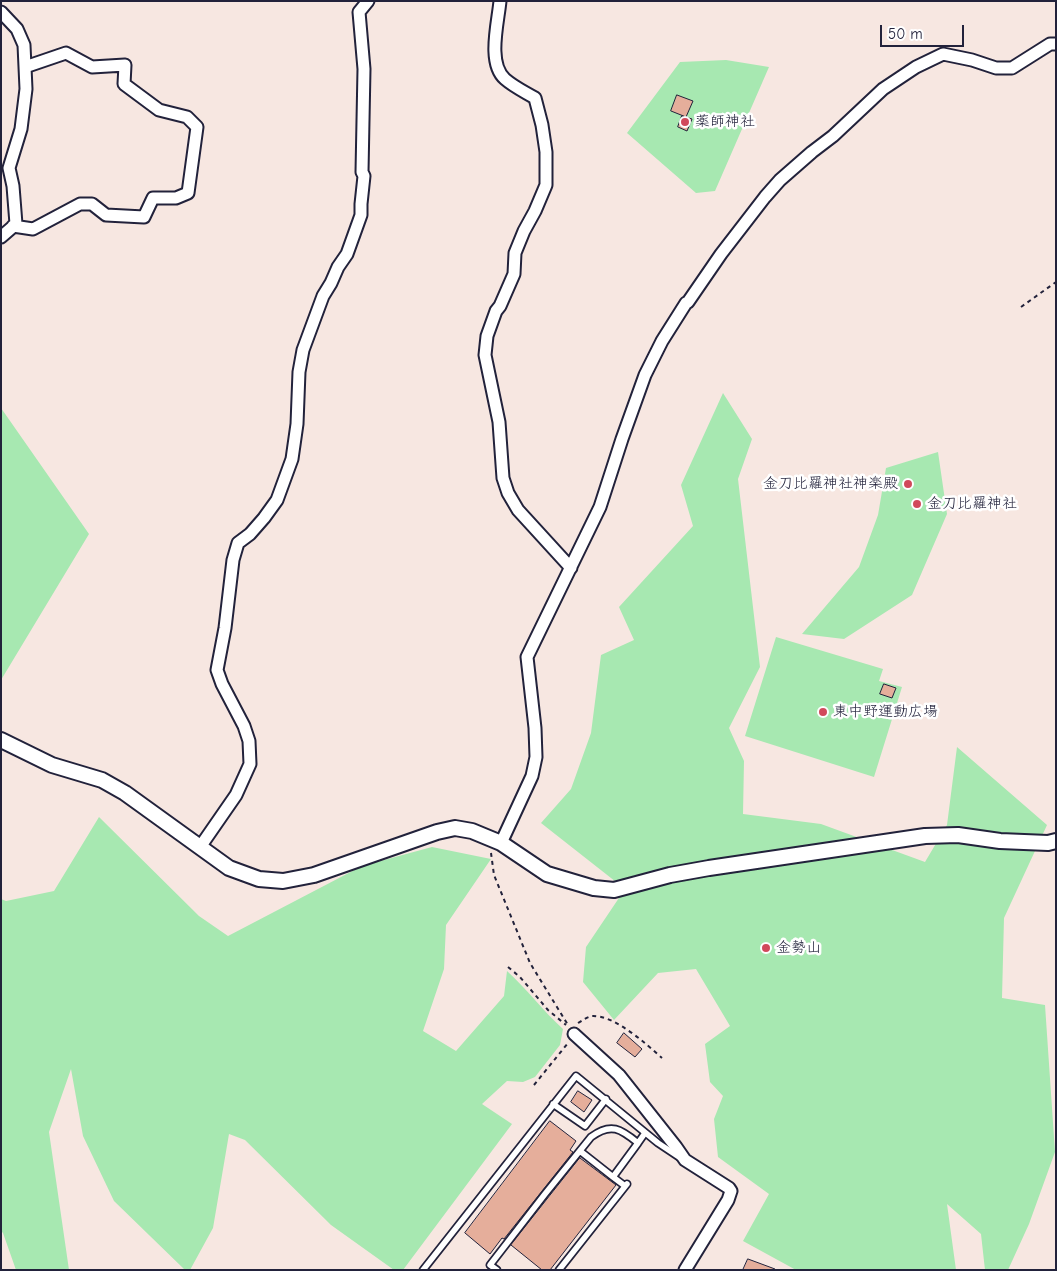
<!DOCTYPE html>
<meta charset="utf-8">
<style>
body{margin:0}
#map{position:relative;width:1057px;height:1271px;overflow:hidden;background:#f7e7e1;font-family:"Comic Neue",sans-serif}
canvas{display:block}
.frame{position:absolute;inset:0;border:2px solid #22223b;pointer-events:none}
.scale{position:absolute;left:880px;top:25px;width:84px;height:22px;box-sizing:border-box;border:2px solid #22223b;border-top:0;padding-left:6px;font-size:15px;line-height:18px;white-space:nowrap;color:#22223b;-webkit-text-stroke:4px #fff;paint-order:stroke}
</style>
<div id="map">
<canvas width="1057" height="1271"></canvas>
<div class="frame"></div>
<div class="scale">50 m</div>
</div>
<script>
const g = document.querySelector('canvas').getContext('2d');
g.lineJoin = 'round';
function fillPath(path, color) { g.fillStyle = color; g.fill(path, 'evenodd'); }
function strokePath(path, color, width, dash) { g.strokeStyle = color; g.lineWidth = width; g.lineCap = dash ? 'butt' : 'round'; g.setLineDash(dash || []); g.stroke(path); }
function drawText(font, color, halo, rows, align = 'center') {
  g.font = font + ' "Comic Neue","Klee One",sans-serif'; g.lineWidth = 5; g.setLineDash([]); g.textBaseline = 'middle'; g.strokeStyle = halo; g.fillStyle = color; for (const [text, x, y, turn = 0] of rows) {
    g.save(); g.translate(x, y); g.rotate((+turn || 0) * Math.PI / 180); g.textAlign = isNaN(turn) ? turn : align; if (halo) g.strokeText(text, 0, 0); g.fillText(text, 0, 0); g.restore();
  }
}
const green = new Path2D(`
 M726,60L769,67L715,191L696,193L627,133L680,62Z
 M723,393L752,439L738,479L760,667L729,728L744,761L743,814L821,824L925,862L947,825L957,747L1047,825L1004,918L1002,998L1045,1005L1055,1152L1029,1224L1008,1270H985L981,1234L947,1204L956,1270H796L743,1241L769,1194L718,1157L714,1119L723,1096L710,1082L705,1044L730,1026L696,969L658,973L614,1020L583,982L586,947L625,889L541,823L571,789L591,733L601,655L634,640L619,607L693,526L681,485Z
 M1,408L89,534L1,680Z
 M938,452L947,514L912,595L844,639L802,634L859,567L878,515L886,468Z
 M776,637L883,669L879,681L902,687L874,777L745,736Z
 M99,817L199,916L228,936L362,866L432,847L491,859L446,925L444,969L423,1031L456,1051L504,996L507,971C527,989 543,1011 563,1029L560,1045L535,1077L523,1082L507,1081L482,1104L512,1124L403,1270H394L331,1225L245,1140L229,1134L213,1228L190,1270H185L114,1201L83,1136L71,1069L49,1132L69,1270H16L3,1233L1,1231V899L6,901L54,891Z`);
const building = new Path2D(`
 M677,95L693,101L686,117L671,111Z
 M682,116L692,119L687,131L678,127Z
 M884,684L896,688L892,698L880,694Z
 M624,1033L642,1049L635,1057L617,1043Z
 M578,1091L592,1100L584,1112L571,1102Z
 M550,1121L576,1141L570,1150L573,1152L504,1239L502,1238L490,1254L465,1233Z
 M580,1158L616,1185L550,1270H542L511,1245Z
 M748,1259L775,1269V1270H743Z`);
const path = new Path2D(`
 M1021,307L1056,282
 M491,853L494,875L530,963L568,1025
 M508,967L520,977L548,1010L566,1025
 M578,1023C583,1020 587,1017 592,1016C615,1015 646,1044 662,1058
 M534,1085L568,1043`);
const service = new Path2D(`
 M553,1104L585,1126L606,1099
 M580,1151L613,1177L638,1143
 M613,1177L625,1186
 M423,1270L576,1076L658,1143L679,1157
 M497,1270L490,1265L545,1194L591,1137C611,1122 621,1129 638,1143L645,1133
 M559,1270L627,1184`);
const minor = new Path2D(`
 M500,1C498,23 487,63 505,79C514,87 525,92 535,98L542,125L546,152V185L535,211L524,231L515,253L514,274L500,306L496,311L487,336L485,355L499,422L503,478L508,493L518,510L571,568
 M1,12L17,29L24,45L26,89L21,129L9,168L13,186L16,224L1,237
 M13,226L33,229L80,204H92L106,215L144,217L153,198H176L188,193L197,127L187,117L159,110L124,84L125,65L92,67L66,53L25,67
 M501,843L532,776L536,757L535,728L527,657L600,507L622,439L645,375L662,341L686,303L688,302L721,254L765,197L780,180L812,152L833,136L883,89L916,67L943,54L972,60L996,68H1012L1050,44H1056
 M200,847L236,795L250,764L249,741L244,726L222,684L217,670L225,628L233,560L238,543L250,534L264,518L277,500L292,459L297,424L299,372L303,350L323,296L331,283L338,267L347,254L361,215V204L364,176L362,172L364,69L359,12L368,1
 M574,1034L619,1075L676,1147L685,1160L729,1188L731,1191L728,1200L685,1270`);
const tertiary = new Path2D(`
 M1,740L52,765L102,780L125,793L229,868L259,879L283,881L314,875L437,832L455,828L472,831L501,843L547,874L594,888L614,890L670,875L709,868L925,836L958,835L1000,841L1048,843L1056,841`);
const markers = [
 [685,122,5,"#d1495b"],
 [908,484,5,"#d1495b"],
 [917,504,5,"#d1495b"],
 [823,712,5,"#d1495b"],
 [766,948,5,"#d1495b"]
];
const poiNames = [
 ["薬師神社",695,122],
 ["金刀比羅神社神楽殿",898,484,"right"],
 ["金刀比羅神社",927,504],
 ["東中野運動広場",833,712],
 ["金勢山",776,948]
];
fillPath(green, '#a7e8b1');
fillPath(building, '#e5ae9b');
strokePath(building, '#22223b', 1);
strokePath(service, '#22223b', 9);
strokePath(minor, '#22223b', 15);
strokePath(tertiary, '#22223b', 18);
strokePath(path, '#22223b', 2, [4, 4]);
strokePath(service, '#fff', 5.5);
strokePath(minor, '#fff', 11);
strokePath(tertiary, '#fff', 14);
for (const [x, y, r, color] of markers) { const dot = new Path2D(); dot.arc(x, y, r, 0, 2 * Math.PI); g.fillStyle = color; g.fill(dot); strokePath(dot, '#fff', 2); }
drawText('15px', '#22223b', '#fff', poiNames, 'left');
</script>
